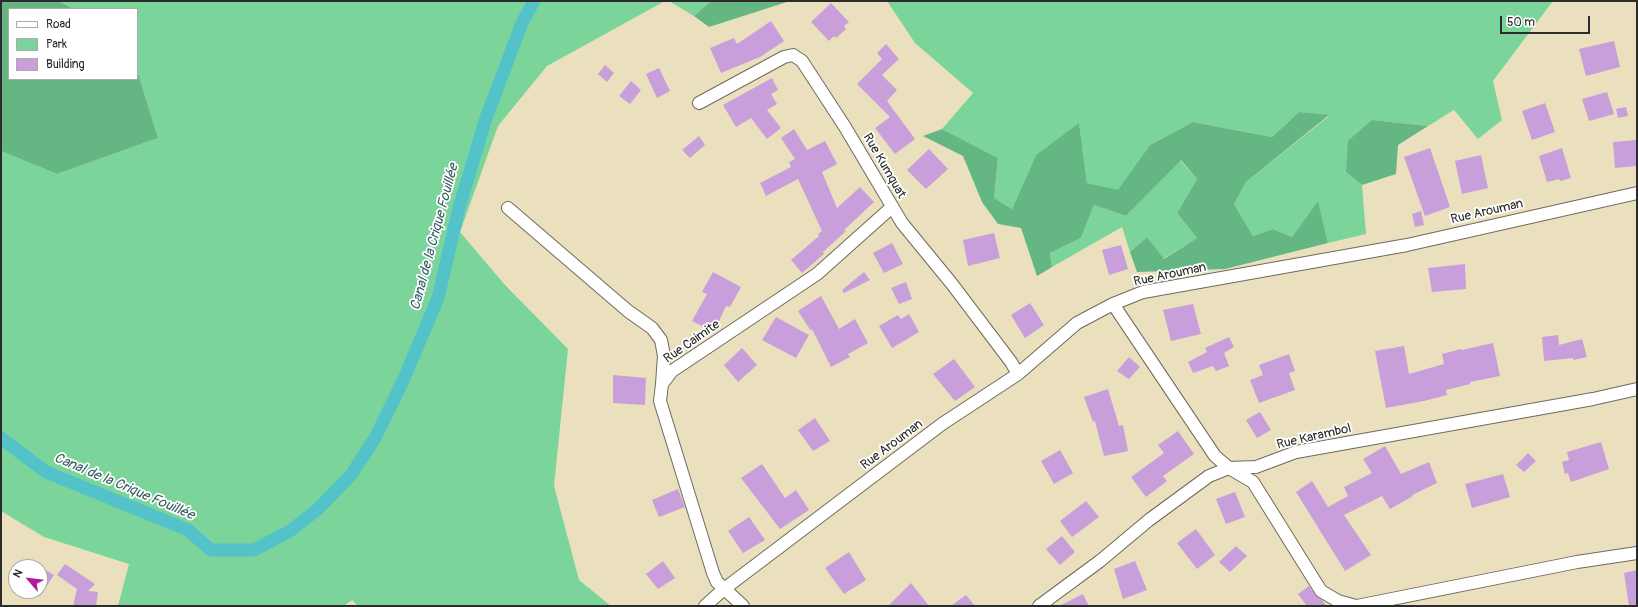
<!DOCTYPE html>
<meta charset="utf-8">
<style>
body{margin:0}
#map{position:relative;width:1638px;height:607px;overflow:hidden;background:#eae0bd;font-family:Pangolin,sans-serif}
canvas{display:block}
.frame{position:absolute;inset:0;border:2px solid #2b2b2b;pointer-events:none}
.legend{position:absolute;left:8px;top:8px;width:130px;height:72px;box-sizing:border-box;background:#fff;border:1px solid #aaa;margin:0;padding:5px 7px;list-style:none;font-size:12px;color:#2b2b2b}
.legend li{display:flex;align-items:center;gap:8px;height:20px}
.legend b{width:20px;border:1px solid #aaa}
.north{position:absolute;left:8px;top:559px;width:40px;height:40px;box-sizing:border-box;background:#fff;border:1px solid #aaa;border-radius:50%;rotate:298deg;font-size:11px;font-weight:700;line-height:16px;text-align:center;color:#2b2b2b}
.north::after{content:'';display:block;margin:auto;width:14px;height:18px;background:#b5179e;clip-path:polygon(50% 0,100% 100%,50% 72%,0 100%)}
.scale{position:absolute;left:1500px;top:16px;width:90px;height:18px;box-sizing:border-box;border:2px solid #2b2b2b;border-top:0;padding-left:5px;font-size:12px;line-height:14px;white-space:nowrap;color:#2b2b2b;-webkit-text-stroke:3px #fff;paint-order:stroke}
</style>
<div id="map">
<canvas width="1638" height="607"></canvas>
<div class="frame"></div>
<ul class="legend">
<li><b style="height:5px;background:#fff"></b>Road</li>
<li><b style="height:11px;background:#7bd59b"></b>Park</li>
<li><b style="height:11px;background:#c89fda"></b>Building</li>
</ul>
<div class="north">N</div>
<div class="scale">50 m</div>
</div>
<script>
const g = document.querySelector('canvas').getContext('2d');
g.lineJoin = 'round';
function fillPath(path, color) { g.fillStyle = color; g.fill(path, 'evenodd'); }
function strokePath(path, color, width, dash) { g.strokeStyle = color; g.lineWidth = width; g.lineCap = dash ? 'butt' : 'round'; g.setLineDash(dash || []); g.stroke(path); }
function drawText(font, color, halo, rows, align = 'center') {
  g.font = font + ' Pangolin,sans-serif'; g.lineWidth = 3.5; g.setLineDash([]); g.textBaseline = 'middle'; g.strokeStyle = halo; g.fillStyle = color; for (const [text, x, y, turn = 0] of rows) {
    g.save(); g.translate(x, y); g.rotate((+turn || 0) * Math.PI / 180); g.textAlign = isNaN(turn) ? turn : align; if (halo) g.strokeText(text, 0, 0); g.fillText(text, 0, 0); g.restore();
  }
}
const green = new Path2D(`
 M58,1H665L547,66L498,126L460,232L505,285L568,349L554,486L579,580L611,606H358L352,600L344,606H118L129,564L44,537L1,511V151L57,174L158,138L137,70V9H74Z
 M669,1H711L694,16Z
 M887,1H1553L1493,81L1502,120L1478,139L1454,110L1428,126L1372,120L1346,172L1362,185L1366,234L1328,243L1318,202L1292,237L1273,229L1253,236L1234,204L1246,182L1329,116L1299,112L1272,137L1193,122L1150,145L1118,191L1087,183L1079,124L1036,155L1012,209L994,198L998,158L942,129L973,93L915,43Z
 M1180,160L1197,179L1177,213L1197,238L1163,259L1147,237L1130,252L1122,227L1052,267L1050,253L1081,238L1094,205L1126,216Z`);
const forest = new Path2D(`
 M1,1H58L74,9H9V79H137V70L158,138L57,174L1,151Z
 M711,1H790L709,27L694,16Z
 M1299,112L1329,115L1246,182L1234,204L1253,236L1273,229L1292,237L1318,201L1328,243L1225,269L1137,272L1130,252L1147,237L1164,259L1197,238L1177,213L1197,179L1181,160L1126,216L1094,205L1081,238L1050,253L1052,267L1037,276L1021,228L998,224L982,202L963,156L923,136L942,129L998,158L994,198L1012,209L1036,155L1079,123L1087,183L1118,190L1150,145L1193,122L1272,137Z
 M1372,120L1428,126L1398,145L1396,174L1362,185L1346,172L1348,141Z`);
const canal = new Path2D(`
 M1,438L46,472L188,530L211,550H254L290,531L318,509L351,475L375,438L403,381L438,298L459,208L486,118L522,23L534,1`);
const building = new Path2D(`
 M831,3L849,22L844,26L846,29L836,38L834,36L829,41L811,22Z
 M771,21L784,41L760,57L721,73L710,48L734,38L737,44Z
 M1614,41L1620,67L1586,76L1579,49Z
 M886,44L899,59L882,75L897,90L887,101L915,139L895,154L875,128L890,117L857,84L882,59L877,53Z
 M605,65L614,73L607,82L598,74Z
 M659,68L670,91L657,98L646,74Z
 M772,78L778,90L771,94L777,104L767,110L781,128L767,139L751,118L736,127L723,105Z
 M631,81L641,90L630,104L619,96Z
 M1607,92L1614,114L1589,121L1582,99Z
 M1545,103L1555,132L1532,140L1522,111Z
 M1626,107L1628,116L1618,118L1616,109Z
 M794,129L807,150L825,141L837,164L822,172L837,208L860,187L874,202L844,230L846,231L823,252L824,254L802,273L791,260L819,236L818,234L822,231L798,179L766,196L760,183L791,167L789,162L795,159L781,138Z
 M699,136L705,145L690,158L682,150Z
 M1636,140L1637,166L1615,168L1613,142Z
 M1430,148L1450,207L1425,216L1404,157Z
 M1562,148L1571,178L1560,181L1559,179L1547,182L1539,156Z
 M929,149L948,169L926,189L907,170Z
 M1481,155L1488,188L1462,194L1455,161Z
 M1421,211L1424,225L1415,227L1412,214Z
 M994,233L1000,258L968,266L963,240Z
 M892,243L903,264L884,273L873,253Z
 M1121,245L1128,269L1109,275L1102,250Z
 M1465,264L1466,289L1432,292L1428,268Z
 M713,272L741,287L730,307L726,306L714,332L692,321L707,294L702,292Z
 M864,272L870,280L844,293L842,290Z
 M906,282L912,299L899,304L891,288Z
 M821,296L839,329L855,319L868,343L848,354L850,357L831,367L812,329L811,331L798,311Z
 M1030,303L1044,325L1025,338L1011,315Z
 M1193,304L1201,334L1171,341L1163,310Z
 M909,314L919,332L892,348L879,326L898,315L901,319Z
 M776,317L809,335L796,358L762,340Z
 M1558,335L1559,345L1582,339L1587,357L1573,360V358L1544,361L1542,337Z
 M1229,337L1234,347L1224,353L1229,366L1216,371L1213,366L1193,373L1188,362L1207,352L1205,348Z
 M1493,343L1500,376L1470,382V384L1446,390L1447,395L1424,401L1386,408L1375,351L1404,346L1409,374L1444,364L1442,354L1461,349L1462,350Z
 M742,348L757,365L738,382L724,365Z
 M1289,354L1295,371L1289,373L1295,390L1259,403L1250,380L1263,375L1259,365Z
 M1129,357L1140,367L1129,379L1117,371Z
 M954,359L975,387L955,401L933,374Z
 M613,375L646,378L645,405L613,403Z
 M1108,389L1119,426L1123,425L1128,451L1104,456L1095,421L1093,422L1084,397Z
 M1260,412L1271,430L1257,438L1246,420Z
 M815,418L830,441L813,451L798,430Z
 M1178,431L1194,454L1163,476L1167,481L1146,497L1131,477L1164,453L1158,445Z
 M1601,442L1609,469L1571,482L1568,473L1565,474L1562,462L1569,460L1567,452Z
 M1385,446L1401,474L1429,462L1437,483L1412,495L1413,496L1390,509L1382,496L1344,515L1371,555L1345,571L1296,492L1312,481L1328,507L1348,496L1344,487L1372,473L1363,459Z
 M1060,450L1073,473L1054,484L1041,461Z
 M1528,453L1536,461L1524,472L1516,465Z
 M762,464L785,498L796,490L809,510L780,529L741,478Z
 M1503,474L1510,497L1472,508L1465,484Z
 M678,489L685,507L659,517L652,500Z
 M1235,492L1245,517L1226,524L1216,499Z
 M1086,501L1099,517L1072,537L1060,521Z
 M749,517L765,540L743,553L728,531Z
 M1196,529L1215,555L1197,569L1177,543Z
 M1062,536L1075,552L1060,565L1046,549Z
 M1236,546L1247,556L1230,572L1219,562Z
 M849,552L866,580L844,594L825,568Z
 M663,561L675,578L658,589L646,574Z
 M1135,561L1147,590L1123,599L1114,569Z
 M65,564L95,584L88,591L98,592L96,606H73L77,589L57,575Z
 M40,567L54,575L40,596Z
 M1637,570V606H1629L1624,573Z
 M911,583L929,606H888Z
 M1309,586L1315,595L1323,601L1326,606H1307L1298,594Z
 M1083,594L1089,606H1059Z
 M966,595L975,606H951Z`);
const street = new Path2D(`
 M699,103L784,57L793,55L802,61L845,127L902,223L952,284L1011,362L1018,374
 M508,208L628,311L652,328L661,340L664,356L662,384
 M1113,304L1215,456L1229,468L1253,482L1321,591L1338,601L1356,606
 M705,606L724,589L942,424L1018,374L1077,323L1113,304L1143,292L1407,245L1637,193
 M743,606L717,582L713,573L660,401L662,384L672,371L817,274L892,207
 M1039,606L1100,561L1149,520L1209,476L1229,468L1256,467L1296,452L1593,399L1637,389
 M1357,606L1577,562L1637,553`);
const streetNames = [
 ["Rue Kumquat",884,166,60],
 ["Rue Arouman",1487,212,-13],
 ["Rue Arouman",1170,275,-12],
 ["Rue Caimite",692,342,-35],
 ["Rue Karambol",1314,437,-13],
 ["Rue Arouman",892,445,-37]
];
const waterNames = [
 ["Canal de la Crique Fouillée",435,237,-75],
 ["Canal de la Crique Fouillée",124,487,23]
];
fillPath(green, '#7bd59b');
fillPath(forest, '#64b683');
strokePath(canal, '#54c2c9', 13);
fillPath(building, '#c89fda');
strokePath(street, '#6e6a5e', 14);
strokePath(street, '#fff', 12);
drawText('13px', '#2b2b2b', '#fff', streetNames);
drawText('italic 14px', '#396062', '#fff', waterNames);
</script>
